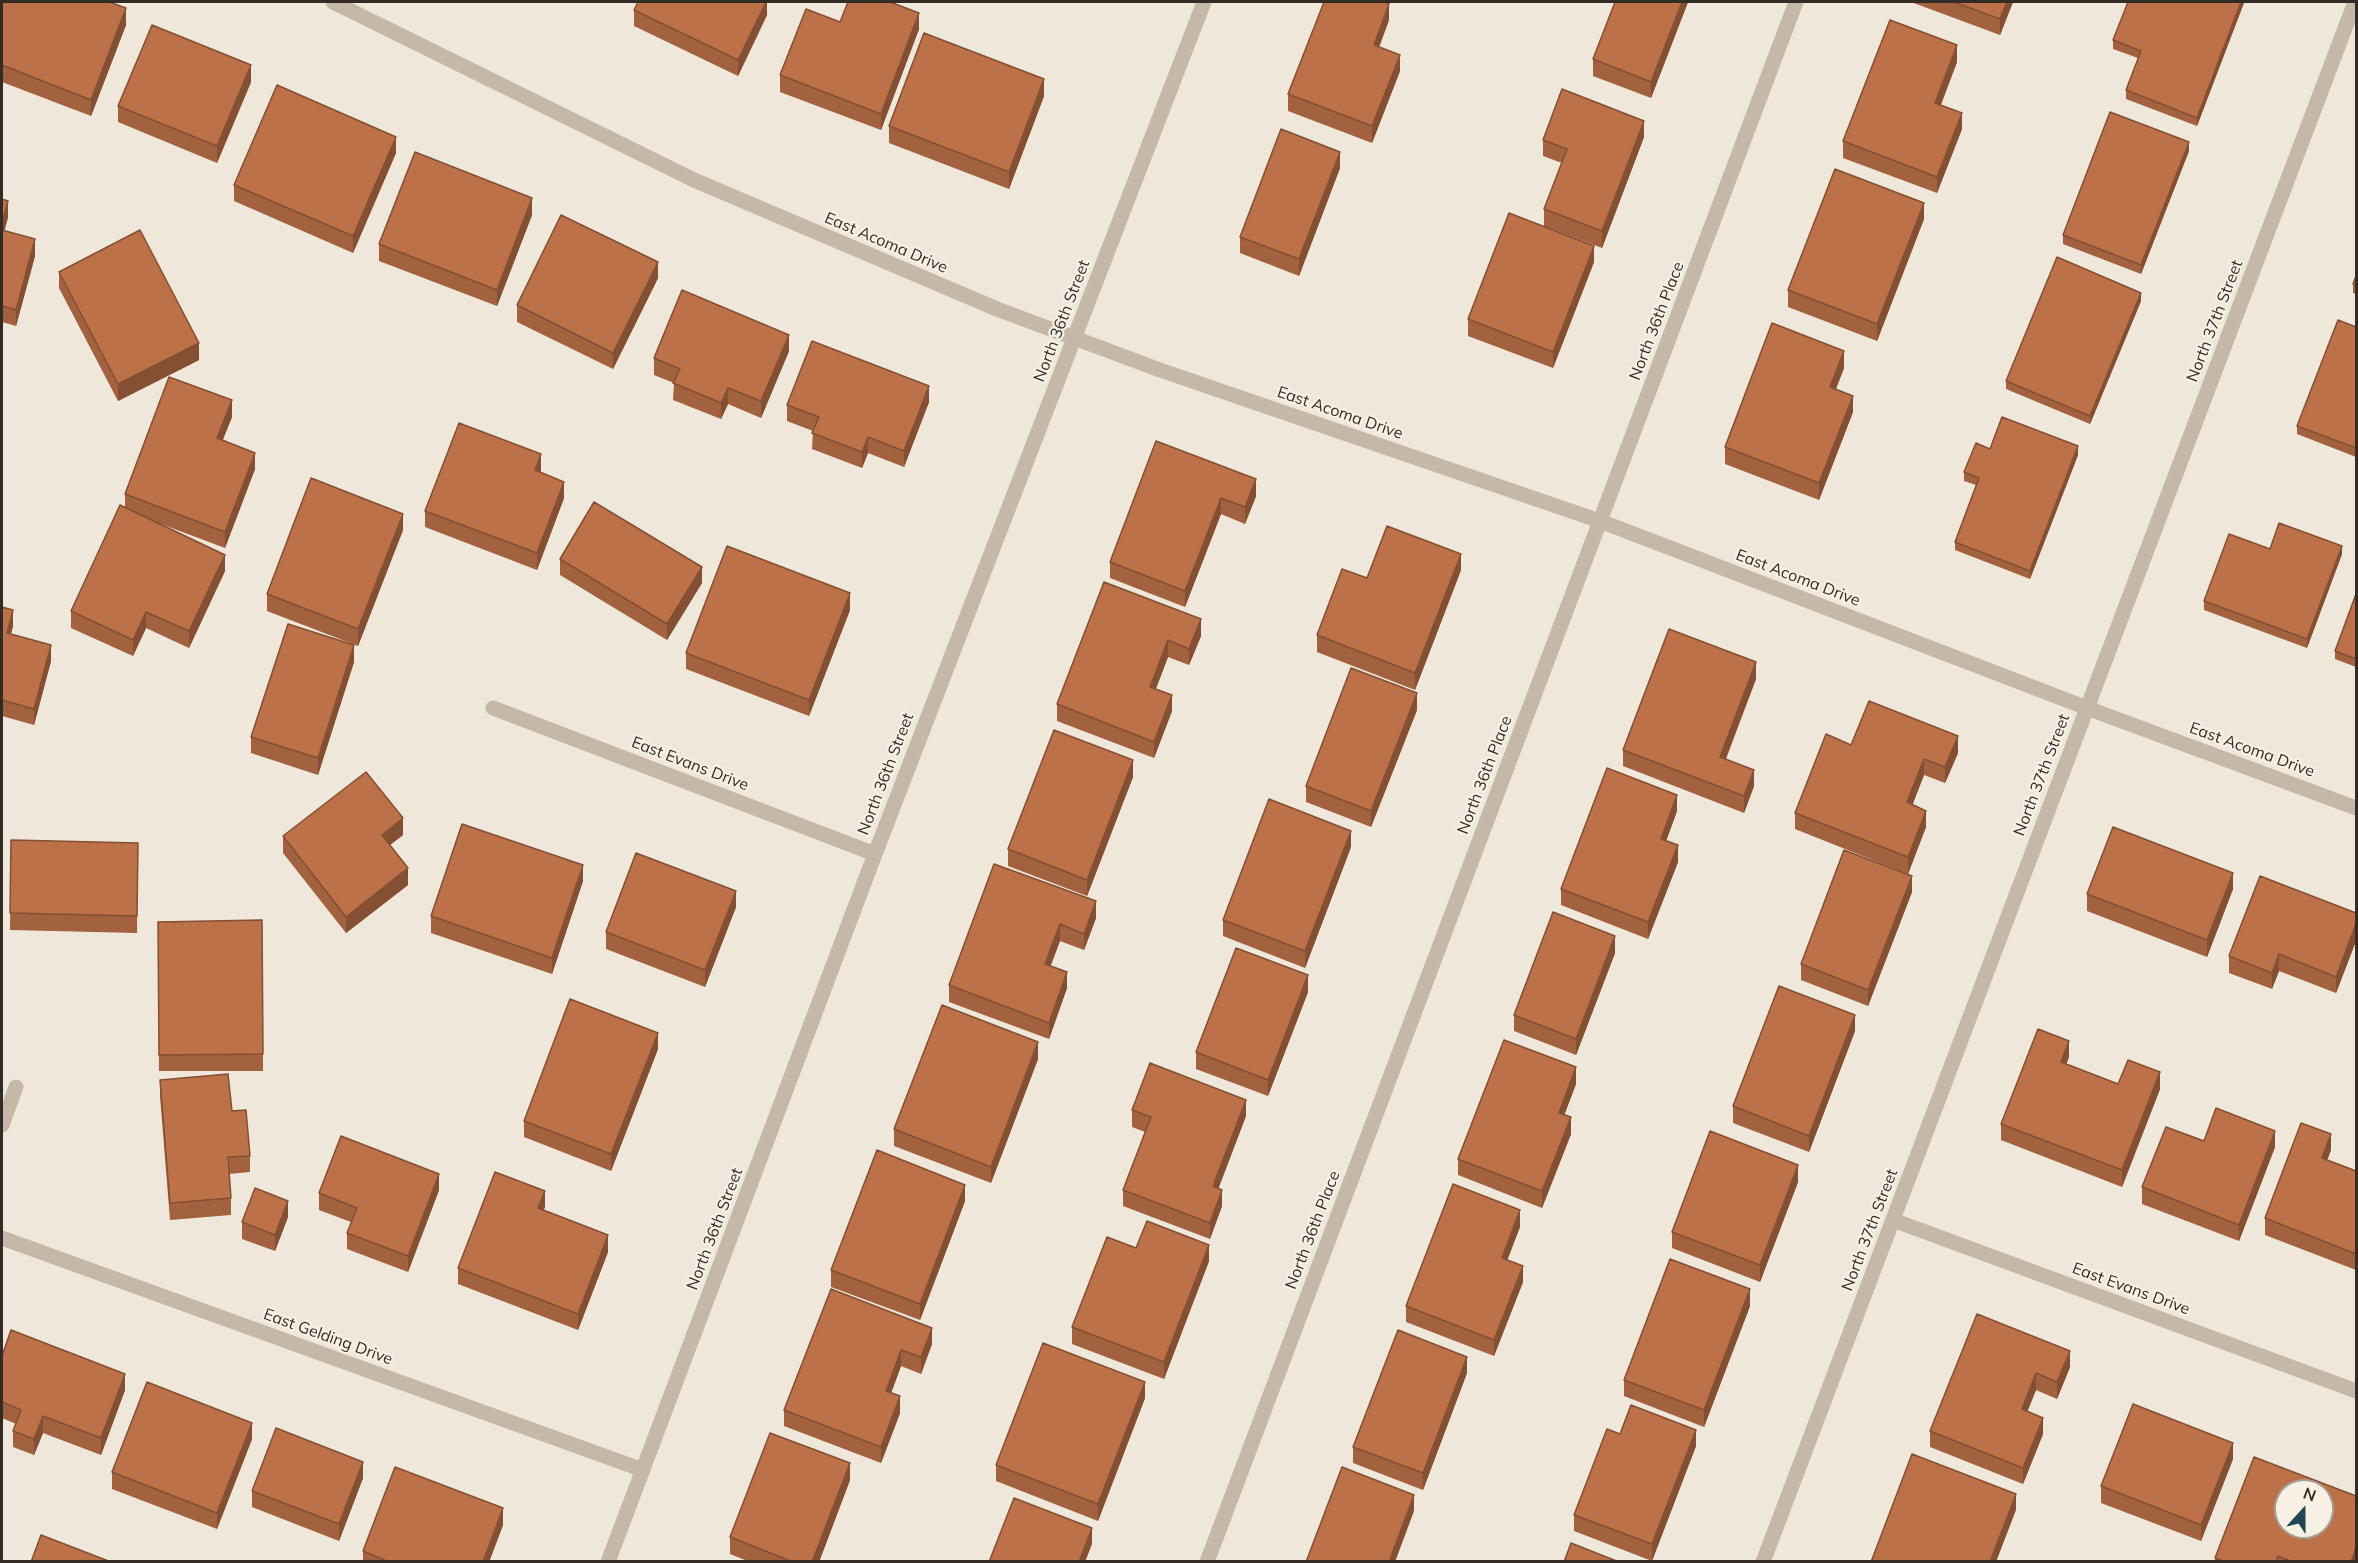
<!DOCTYPE html>
<style>
body{margin:0}
#map{position:relative;width:2358px;height:1563px;overflow:hidden;background:#efe7d9;font-family:Mulish,sans-serif}
canvas{display:block}
.frame{position:absolute;inset:0;border:3px solid #322b26;pointer-events:none}
.north{position:absolute;left:2274px;top:1479px;width:60px;height:60px;box-sizing:border-box;background:#f7f0e4;border:2px solid #a8a198;border-radius:50%;rotate:21deg;font-size:16px;font-weight:700;line-height:24px;text-align:center;color:#322b26}
.north::after{content:'';display:block;margin:auto;width:21px;height:27px;background:#1f4850;clip-path:polygon(50% 0,100% 100%,50% 72%,0 100%)}
</style>
<div id="map">
<canvas width="2358" height="1563"></canvas>
<div class="frame"></div>
<div class="north">N</div>
</div>
<script>
const g = document.querySelector('canvas').getContext('2d');
g.lineJoin = 'round';
function strokePath(path, color, width, dash) { g.strokeStyle = color; g.lineWidth = width; g.lineCap = dash ? 'butt' : 'round'; g.setLineDash(dash || []); g.stroke(path); }
function fillPath(path, color) { g.fillStyle = color; g.fill(path, 'evenodd'); }
function drawText(font, color, halo, rows, align = 'center') {
  g.font = font + ' Mulish,sans-serif'; g.lineWidth = 4.5; g.setLineDash([]); g.textBaseline = 'middle'; g.strokeStyle = halo; g.fillStyle = color; for (const [text, x, y, turn = 0] of rows) {
    g.save(); g.translate(x, y); g.rotate((+turn || 0) * Math.PI / 180); g.textAlign = isNaN(turn) ? turn : align; if (halo) g.strokeText(text, 0, 0); g.fillText(text, 0, 0); g.restore();
  }
}
const minor = new Path2D(`
 M333,2L694,180L997,309L1160,370L1600,521L2087,708L2356,808
 M493,708L875,854
 M2,1125L16,1087
 M1893,1220L2356,1391
 M2,1238L643,1470
 M608,1562L875,854L1204,2
 M1207,1562L1796,2
 M1763,1562L2355,2`);
const wall = new Path2D(`
 M2,2L126,25L91,116L2,82Z
 M767,2V15L738,76L634,26V10Z
 M1688,2L1651,98L1593,76V59Z
 M1911,2H2013L2000,35Z
 M2244,2L2197,126L2126,99V90L2138,58L2113,49V40Z
 M1389,20L1379,47L1400,71L1372,143L1288,111V94Z
 M840,22L919,29L881,130L780,92V75Z
 M1957,62L1941,105L1962,129L1937,193L1843,158V141Z
 M251,82L217,163L118,122V106Z
 M1044,96L1009,189L889,143V126Z
 M1644,137L1602,248L1544,226V209L1562,163L1543,156V140Z
 M2189,151L2141,274L2063,244V235Z
 M396,153L353,253L234,201V185Z
 M1340,168L1299,276L1240,253V237Z
 M2,199L8,217L4,231L35,256L16,326L2,322Z
 M532,215L497,306L379,261V244Z
 M1924,219L1877,341L1788,307V290Z
 M1594,262L1553,368L1468,336V319Z
 M59,272L199,360L118,401L59,288Z
 M2356,276V294L2353,293V284Z
 M658,278L613,369L517,322V305Z
 M2141,301L2090,424L2006,389V381Z
 M2356,327V457L2297,434V426Z
 M789,351L761,418L728,404L721,419L673,400L674,383L654,375V358Z
 M1844,368L1836,389L1853,412L1819,500L1725,464V447Z
 M929,402L904,467L868,453L862,468L812,449L813,431L787,421V405Z
 M232,417L222,440L255,469L225,548L161,524L225,571L189,648L146,628L133,656L71,628V611L125,507V494Z
 M1156,441L1256,496L1245,524L1221,514L1185,607L1110,578V562Z
 M2078,455L2030,579L1955,550V542L1976,485L1964,481V472Z
 M541,471L540,472L564,498L537,570L425,527V511Z
 M403,530L358,646L267,611V594Z
 M2270,549L2342,554L2307,648L2204,610V601Z
 M560,559L702,583L667,640L560,575Z
 M1461,570L1415,690L1317,652V635L1367,578Z
 M1104,582L1201,636L1189,665L1168,657L1156,689L1172,711L1154,758L1057,721V704Z
 M2356,594V667L2335,659V651Z
 M2,607L13,626L11,634L51,661L34,725L2,716Z
 M850,610L809,716L686,669V653Z
 M354,662L318,775L251,753V737Z
 M1756,679L1726,759L1754,786L1744,813L1623,766V750Z
 M1417,710L1371,827L1306,802V786Z
 M1851,745L1958,753L1945,783L1924,775L1912,805L1926,827L1908,874L1795,829V813Z
 M1133,777L1087,896L1008,866V849Z
 M1677,811L1666,841L1678,862L1648,939L1561,905V889Z
 M403,835L390,845L408,885L346,933L283,853V836Z
 M11,840L138,843L137,933L10,930Z
 M1351,847L1305,968L1223,936V920Z
 M994,864L1096,918L1084,950L1060,941L1050,966L1067,988L1049,1039L949,1002V985Z
 M583,881L552,974L431,933V916Z
 M2233,889L2207,957L2087,911V894Z
 M1912,892L1868,1006L1801,980V964Z
 M736,907L705,987L606,949V932Z
 M2356,913V941L2336,993L2279,971L2272,989L2229,973V956Z
 M158,922L263,1054V1071H159Z
 M1615,953L1576,1055L1514,1031V1015Z
 M1308,992L1268,1096L1196,1069V1052Z
 M1855,1031L1809,1152L1733,1123V1106Z
 M658,1049L611,1171L524,1137V1121Z
 M2069,1057L2066,1064L2118,1084L2160,1089L2122,1187L2001,1140V1124Z
 M1038,1059L991,1183L894,1146V1129Z
 M160,1080L232,1111L250,1156V1172L229,1174L231,1198V1215L170,1220L160,1096Z
 M1576,1084L1564,1115L1571,1134L1542,1208L1458,1175V1159Z
 M1132,1110L1246,1116L1218,1188L1222,1206L1210,1239L1123,1206V1190L1145,1132L1132,1127Z
 M2204,1141L2275,1147L2239,1241L2142,1204V1187Z
 M2331,1150L2327,1160L2356,1171V1270L2265,1235V1218Z
 M1798,1182L1760,1282L1672,1248V1232Z
 M439,1190L408,1272L347,1249V1233L351,1222L319,1210V1193Z
 M965,1201L920,1320L831,1287V1270Z
 M545,1207L543,1210L608,1252L578,1330L458,1284V1268Z
 M288,1217L275,1251L242,1239V1222Z
 M1520,1227L1507,1260L1523,1282L1494,1356L1406,1322V1306Z
 M1136,1248L1209,1261L1164,1379L1072,1344V1327Z
 M831,1289L932,1344L921,1374L901,1366L891,1393L900,1413L881,1463L784,1426V1410Z
 M1750,1306L1704,1427L1624,1396V1380Z
 M1977,1314L2070,1367L2057,1399L2036,1390L2027,1411L2043,1434L2023,1484L1930,1447V1431Z
 M2,1356L125,1390L101,1455L43,1433L34,1455L13,1447V1431L16,1424L2,1418Z
 M1467,1373L1423,1490L1353,1463V1447Z
 M1145,1398L1098,1521L996,1481V1465Z
 M1620,1434L1696,1446L1652,1561L1574,1531V1515Z
 M252,1439L217,1529L112,1489V1472Z
 M2233,1459L2201,1541L2101,1503V1486Z
 M363,1478L339,1541L252,1507V1491Z
 M850,1480L819,1562H750L730,1554V1537Z
 M2356,1496V1562H2215V1558Z
 M503,1525L489,1562H363V1551Z`);
const shadedWall = new Path2D(`
 M766,2H767V15L738,76V60Z
 M1682,2H1688L1651,98V82Z
 M2007,2H2013L2000,35V19Z
 M2241,2H2244V3L2197,126V118Z
 M1389,4V20L1374,61V45Z
 M126,8V25L91,116V100Z
 M919,13V29L881,130V114Z
 M1957,45V62L1935,119V103Z
 M1400,55V71L1372,143V126Z
 M251,65V82L217,163V146Z
 M1044,79V96L1009,189V172Z
 M1962,113V129L1937,193V177Z
 M1644,121V137L1602,248V231Z
 M396,137V153L353,253V236Z
 M2189,142V151L2141,274V265Z
 M1340,152V168L1299,276V259Z
 M532,198V215L497,306V290Z
 M8,201V217L2,241V224Z
 M1924,203V219L1877,341V324Z
 M35,239V256L16,326V310Z
 M1594,246V262L1553,368V352Z
 M658,262V278L613,369V353Z
 M2141,293V301L2090,424V416Z
 M789,335V351L761,418V401Z
 M199,343V360L118,401V384Z
 M1844,351V368L1830,403V387Z
 M929,386V402L904,467V451Z
 M728,388V404L721,419V403Z
 M1853,396V412L1819,500V483Z
 M232,400V417L217,455V438Z
 M868,437V453L862,468V452Z
 M2078,446V455L2030,579V571Z
 M255,453V469L225,548V532Z
 M541,454V471L535,487V470Z
 M1256,479V496L1245,524V507Z
 M564,482V498L537,570V553Z
 M1221,498V514L1185,607V591Z
 M403,514V530L358,646V629Z
 M2342,546V554L2307,648V639Z
 M1461,554V570L1415,690V673Z
 M225,555V571L189,648V631Z
 M702,567V583L667,640V624Z
 M850,593V610L809,716V700Z
 M13,610V626L7,649V633Z
 M146,612V628L133,656V640Z
 M1201,619V636L1189,665V649Z
 M1168,640V657L1150,703V687Z
 M51,645V661L34,725V709Z
 M354,645V662L318,775V758Z
 M1756,662V679L1720,773V757Z
 M1417,693V710L1371,827V811Z
 M1172,695V711L1154,758V742Z
 M1958,736V753L1945,783V767Z
 M1924,759V775L1907,819V802Z
 M1133,760V777L1087,896V880Z
 M1754,770V786L1744,813V796Z
 M1677,795V811L1661,855V839Z
 M1926,811V827L1908,874V857Z
 M403,818V835L382,851V835Z
 M1351,831V847L1305,968V951Z
 M1678,845V862L1648,939V922Z
 M583,865V881L552,974V958Z
 M408,868V885L346,933V917Z
 M2233,873V889L2207,957V940Z
 M1912,876V892L1868,1006V990Z
 M736,891V907L705,987V970Z
 M1096,901V918L1084,950V934Z
 M1060,924V941L1045,981V964Z
 M2356,924V941L2336,993V977Z
 M1615,936V953L1576,1055V1039Z
 M2279,954V971L2272,989V973Z
 M1067,972V988L1049,1039V1023Z
 M1308,975V992L1268,1096V1080Z
 M1855,1015V1031L1809,1152V1136Z
 M658,1033V1049L611,1171V1154Z
 M2069,1041V1057L2061,1078V1062Z
 M1038,1042V1059L991,1183V1167Z
 M1576,1067V1084L1559,1129V1113Z
 M2160,1072V1089L2122,1187V1170Z
 M1246,1100V1116L1213,1203V1186Z
 M1571,1117V1134L1542,1208V1191Z
 M2275,1131V1147L2239,1241V1225Z
 M2331,1134V1150L2322,1174V1158Z
 M1798,1165V1182L1760,1282V1265Z
 M439,1174V1190L408,1272V1256Z
 M965,1185V1201L920,1320V1304Z
 M1222,1190V1206L1210,1239V1223Z
 M545,1191V1207L538,1225V1208Z
 M288,1201V1217L275,1251V1235Z
 M1520,1210V1227L1502,1274V1258Z
 M608,1235V1252L578,1330V1314Z
 M1209,1245V1261L1164,1379V1362Z
 M1523,1266V1282L1494,1356V1340Z
 M1750,1289V1306L1704,1427V1410Z
 M932,1328V1344L921,1374V1357Z
 M901,1350V1366L886,1407V1391Z
 M2070,1351V1367L2057,1399V1382Z
 M1467,1357V1373L1423,1490V1473Z
 M2036,1373V1390L2022,1425V1409Z
 M125,1374V1390L101,1455V1438Z
 M1145,1382V1398L1098,1521V1504Z
 M900,1396V1413L881,1463V1447Z
 M43,1416V1433L34,1455V1439Z
 M2043,1418V1434L2023,1484V1468Z
 M252,1423V1439L217,1529V1513Z
 M1696,1430V1446L1652,1561V1544Z
 M2233,1443V1459L2201,1541V1525Z
 M363,1462V1478L339,1541V1524Z
 M850,1463V1480L819,1562H812Z
 M2016,1494V1510L1996,1562H1990Z
 M1414,1495V1511L1395,1562H1389Z
 M503,1508V1525L489,1562H483Z
 M1092,1528V1544L1085,1562H1079Z
 M2356,1548V1562H2351Z`);
const building = new Path2D(`
 M2,2H109L126,8L91,100L2,65Z
 M638,2H766L738,60L634,10Z
 M848,2H890L919,13L881,114L780,75L806,9L840,22Z
 M1324,2H1384L1389,4L1374,45L1400,55L1372,126L1288,94Z
 M1615,2H1682L1651,82L1593,59Z
 M1954,2H2007L2000,19Z
 M2128,2H2241L2197,118L2126,90L2141,51L2113,40Z
 M1890,20L1957,45L1935,103L1962,113L1937,177L1843,141Z
 M152,25L251,65L217,146L118,106Z
 M924,33L1044,79L1009,172L889,126Z
 M277,85L396,137L353,236L234,185Z
 M1562,89L1644,121L1602,231L1544,209L1567,149L1543,140Z
 M2110,112L2189,142L2141,265L2063,235Z
 M1281,129L1340,152L1299,259L1240,237Z
 M415,152L532,198L497,290L379,244Z
 M1835,169L1924,203L1877,324L1788,290Z
 M2,199L8,201L2,224Z
 M1509,213L1594,246L1553,352L1468,319Z
 M561,215L658,262L613,353L517,305Z
 M2,230L35,239L16,310L2,306Z
 M140,230L199,343L118,384L59,272Z
 M2057,257L2141,293L2090,416L2006,381Z
 M2356,276V286L2353,284Z
 M682,290L789,335L761,401L728,388L721,403L673,383L680,369L654,358Z
 M2338,320L2356,327V448L2297,426Z
 M1772,323L1844,351L1830,387L1853,396L1819,483L1725,447Z
 M812,341L929,386L904,451L868,437L862,452L812,433L819,417L787,405Z
 M169,377L232,400L217,438L255,453L225,532L125,494Z
 M2002,417L2078,446L2030,571L1955,542L1979,478L1964,472L1976,443L1990,449Z
 M459,423L541,454L535,470L564,482L537,553L425,511Z
 M1156,441L1256,479L1245,507L1221,498L1185,591L1110,562Z
 M311,478L403,514L358,629L267,594Z
 M594,502L702,567L667,624L560,559Z
 M120,505L225,555L189,631L146,612L133,640L71,611Z
 M2279,523L2342,546L2307,639L2204,601L2229,534L2270,549Z
 M1387,526L1461,554L1415,673L1317,635L1342,569L1367,578Z
 M727,546L850,593L809,700L686,653Z
 M1104,582L1201,619L1189,649L1168,640L1150,687L1172,695L1154,742L1057,704Z
 M2356,594V659L2335,651Z
 M2,607L13,610L7,633L51,645L34,709L2,700Z
 M288,624L354,645L318,758L251,737Z
 M1669,629L1756,662L1720,757L1754,770L1744,796L1623,750Z
 M1351,668L1417,693L1371,811L1306,786Z
 M1869,701L1958,736L1945,767L1924,759L1907,802L1926,811L1908,857L1795,813L1826,734L1851,745Z
 M1054,730L1133,760L1087,880L1008,849Z
 M1607,768L1677,795L1661,839L1678,845L1648,922L1561,889Z
 M366,772L403,818L382,835L408,868L346,917L283,836Z
 M1269,799L1351,831L1305,951L1223,920Z
 M462,824L583,865L552,958L431,916Z
 M2113,827L2233,873L2207,940L2087,894Z
 M11,840L138,843L137,916L10,913Z
 M1844,850L1912,876L1868,990L1801,964Z
 M636,853L736,891L705,970L606,932Z
 M994,864L1096,901L1084,934L1060,924L1045,964L1067,972L1049,1023L949,985Z
 M2260,876L2356,913V924L2336,977L2279,954L2272,973L2229,956Z
 M1553,912L1615,936L1576,1039L1514,1015Z
 M262,920L263,1054L159,1055L158,922Z
 M1236,948L1308,975L1268,1080L1196,1052Z
 M1779,986L1855,1015L1809,1136L1733,1106Z
 M570,999L658,1033L611,1154L524,1121Z
 M942,1005L1038,1042L991,1167L894,1129Z
 M2038,1029L2069,1041L2061,1062L2118,1084L2128,1060L2160,1072L2122,1170L2001,1124Z
 M1504,1040L1576,1067L1559,1113L1571,1117L1542,1191L1458,1159Z
 M1150,1063L1246,1100L1213,1186L1222,1190L1210,1223L1123,1190L1151,1117L1132,1110Z
 M228,1074L232,1111L246,1110L250,1156L228,1157L231,1198L170,1203L160,1080Z
 M2216,1108L2275,1131L2239,1225L2142,1187L2166,1127L2204,1141Z
 M2301,1123L2331,1134L2322,1158L2356,1171V1254L2265,1218Z
 M1710,1131L1798,1165L1760,1265L1672,1232Z
 M341,1136L439,1174L408,1256L347,1233L357,1208L319,1193Z
 M877,1150L965,1185L920,1304L831,1270Z
 M495,1172L545,1191L538,1208L608,1235L578,1314L458,1268Z
 M1453,1184L1520,1210L1502,1258L1523,1266L1494,1340L1406,1306Z
 M255,1188L288,1201L275,1235L242,1222Z
 M1147,1221L1209,1245L1164,1362L1072,1327L1107,1237L1136,1248Z
 M1670,1259L1750,1289L1704,1410L1624,1380Z
 M831,1289L932,1328L921,1357L901,1350L886,1391L900,1396L881,1447L784,1410Z
 M1977,1314L2070,1351L2057,1382L2036,1373L2022,1409L2043,1418L2023,1468L1930,1431Z
 M11,1330L125,1374L101,1438L43,1416L34,1439L13,1431L21,1410L2,1402V1356Z
 M1398,1330L1467,1357L1423,1473L1353,1447Z
 M1043,1343L1145,1382L1098,1504L996,1465Z
 M147,1382L252,1423L217,1513L112,1472Z
 M2133,1404L2233,1443L2201,1525L2101,1486Z
 M1631,1405L1696,1430L1652,1544L1574,1515L1607,1429L1620,1434Z
 M276,1428L363,1462L339,1524L252,1491Z
 M770,1433L850,1463L812,1562H793L730,1537Z
 M1912,1454L2016,1494L1990,1562H1871Z
 M2254,1457L2356,1496V1548L2351,1562H2293L2278,1556L2276,1562H2225L2215,1558ZM2286,1491H2322V1527H2286Z
 M395,1467L503,1508L483,1562H389L363,1551Z
 M1342,1467L1414,1495L1389,1562H1306Z
 M1014,1498L1092,1528L1079,1562H989Z
 M41,1535L111,1562H31Z
 M1571,1543L1619,1562H1564Z`);
const streetNames = [
 ["East Acoma Drive",886,243,23],
 ["North 36th Street",1062,321,-69],
 ["North 36th Place",1657,321,-69],
 ["North 37th Street",2215,321,-69],
 ["East Acoma Drive",1340,413,19],
 ["East Acoma Drive",1798,578,21],
 ["East Acoma Drive",2252,750,20],
 ["East Evans Drive",690,764,21],
 ["North 36th Street",886,774,-69],
 ["North 36th Place",1485,775,-69],
 ["North 37th Street",2042,775,-69],
 ["North 36th Street",715,1229,-69],
 ["North 36th Place",1313,1230,-69],
 ["North 37th Street",1870,1230,-69],
 ["East Evans Drive",2131,1289,20],
 ["East Gelding Drive",328,1337,20]
];
strokePath(minor, '#c6b8a6', 15);
fillPath(wall, '#a2613f');
fillPath(shadedWall, '#844f33');
fillPath(building, '#bc7149');
strokePath(building, '#844f33', 1.5);
drawText('16px', '#322b26', '#f7f0e4', streetNames);
</script>
